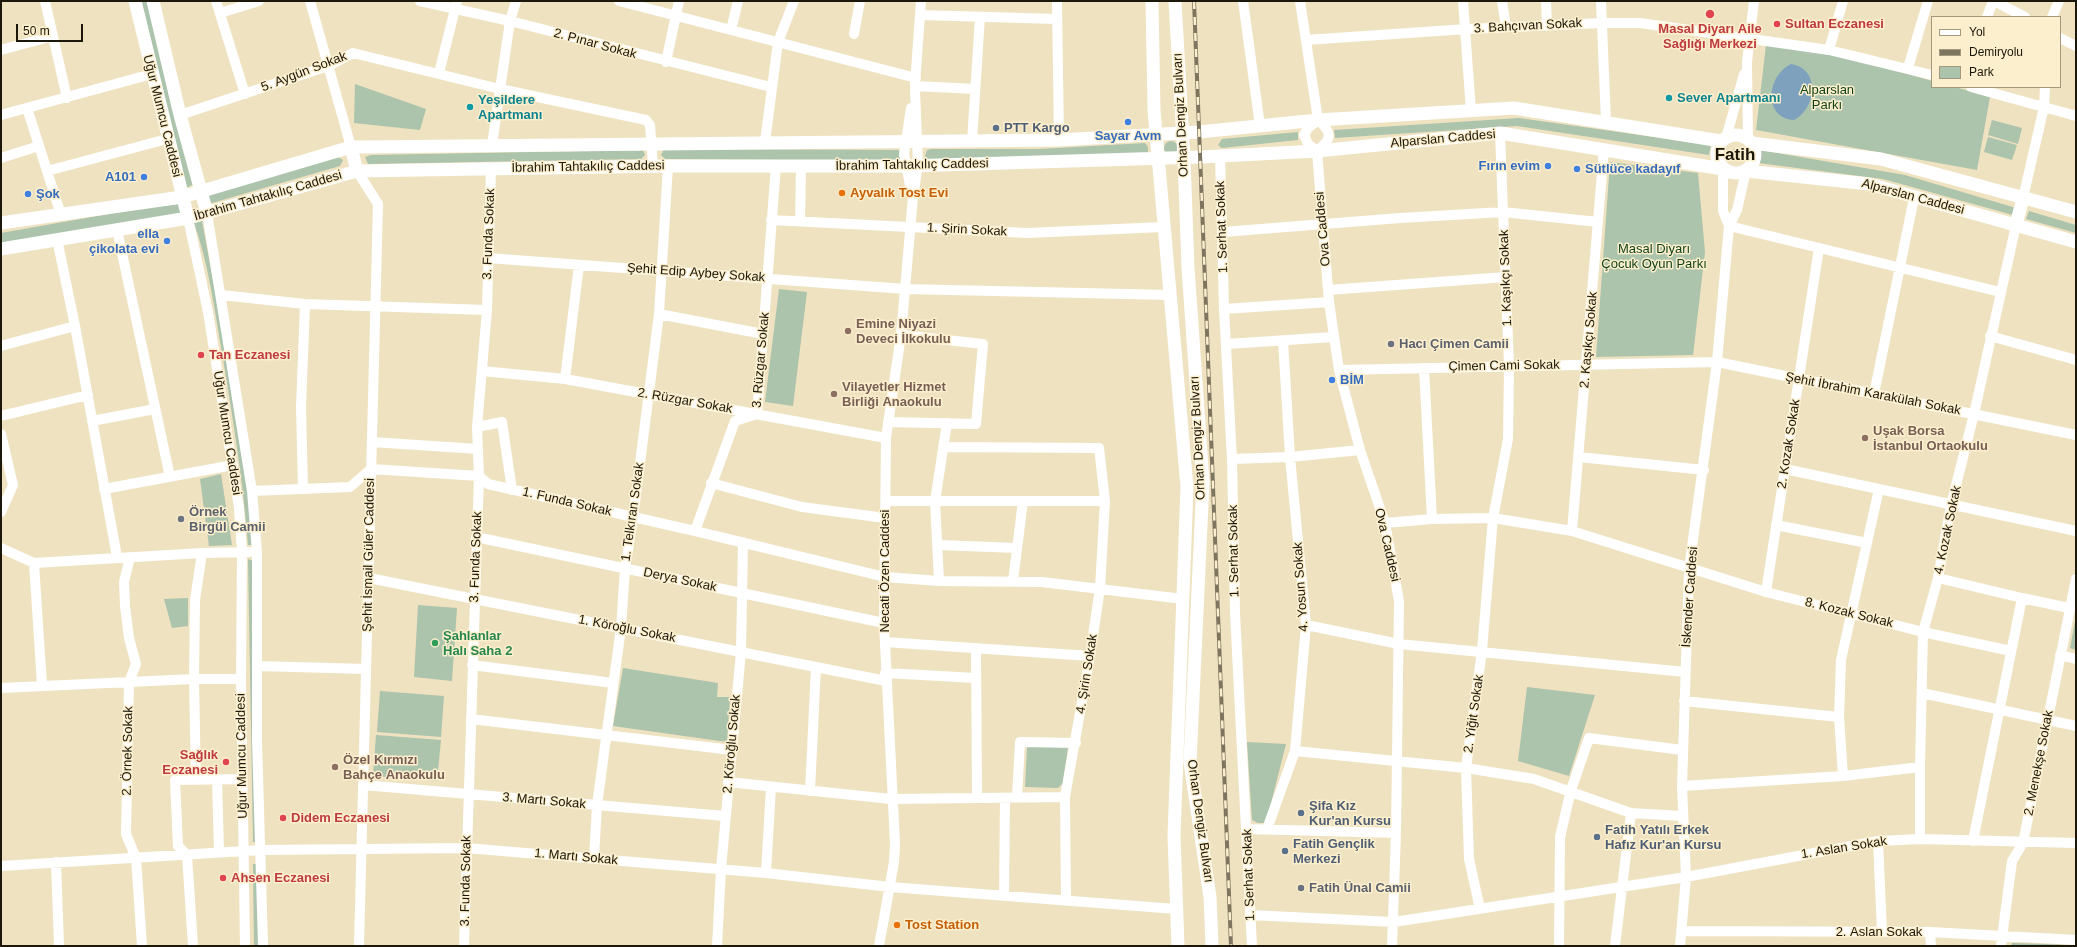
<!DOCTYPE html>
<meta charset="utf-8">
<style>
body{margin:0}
#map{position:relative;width:2077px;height:947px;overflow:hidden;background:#efe2c0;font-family:Arial,sans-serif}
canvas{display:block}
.frame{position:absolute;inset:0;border:2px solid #1c170b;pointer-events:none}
.legend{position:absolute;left:1931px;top:16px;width:130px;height:72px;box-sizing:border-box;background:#fcefcd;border:1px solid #a2997f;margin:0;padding:5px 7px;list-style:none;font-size:12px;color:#1c170b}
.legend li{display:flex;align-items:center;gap:8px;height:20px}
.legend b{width:20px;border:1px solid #a2997f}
.scale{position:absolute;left:16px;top:24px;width:67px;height:18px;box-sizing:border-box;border:2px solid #1c170b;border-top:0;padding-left:5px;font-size:12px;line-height:14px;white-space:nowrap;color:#1c170b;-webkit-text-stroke:3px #fcefcd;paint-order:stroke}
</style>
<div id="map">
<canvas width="2077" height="947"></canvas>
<div class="frame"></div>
<ul class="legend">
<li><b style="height:5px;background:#fff"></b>Yol</li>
<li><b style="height:5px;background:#7d755f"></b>Demiryolu</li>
<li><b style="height:11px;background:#acc3ac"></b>Park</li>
</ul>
<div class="scale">50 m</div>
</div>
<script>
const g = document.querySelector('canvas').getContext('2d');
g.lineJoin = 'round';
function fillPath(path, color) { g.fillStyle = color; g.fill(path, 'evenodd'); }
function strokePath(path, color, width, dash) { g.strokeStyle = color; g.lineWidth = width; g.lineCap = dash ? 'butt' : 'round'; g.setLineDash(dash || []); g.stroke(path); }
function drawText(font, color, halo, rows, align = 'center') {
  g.font = font + ' Arial,sans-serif'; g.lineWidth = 3; g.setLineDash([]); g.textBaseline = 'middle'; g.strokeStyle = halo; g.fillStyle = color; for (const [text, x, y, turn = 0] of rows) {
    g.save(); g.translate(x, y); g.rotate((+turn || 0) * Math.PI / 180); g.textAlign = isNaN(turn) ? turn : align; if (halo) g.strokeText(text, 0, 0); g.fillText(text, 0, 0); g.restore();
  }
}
const green = new Path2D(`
 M141,1H148L194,184L186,188Z
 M1766,45L1835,53L1932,81V87H1955L1990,97L1977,170L1756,130Z
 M355,84L426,109L420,130L354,123Z
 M1519,118L1711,145L1709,155L1517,126L1335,138L1334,130Z
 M1992,120L2022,128L2018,144L1988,135Z
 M1298,132V140L1222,148L1218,145L1222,139Z
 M1988,137L2017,145L2012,160L1984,152Z
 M1164 148a7 7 0 1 1 14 0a7 7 0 1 1-14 0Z
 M1145,143L1148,147V153L928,160L925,156L927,150L931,149H1039Z
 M1730 155a6 6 0 1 1 12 0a6 6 0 1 1-12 0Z
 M664,149L899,150L901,153L900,160L897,161L665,159L661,155Z
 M643,150L645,155L641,159L368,164L365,157L371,155Z
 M1760,150L1905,175L2016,208L2013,215L1883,179L1758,163Z
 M338,157L343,160L340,166L212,203L209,202L208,196L209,194Z
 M1610,162L1698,173L1705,252L1693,355L1596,357Z
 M178,204L181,205L182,213L177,215L1,243V233L126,211Z
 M2029,211L2076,225V233L2026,219Z
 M202,221L218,307L249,499L253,545H248C243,479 232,413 221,347C214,306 208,262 194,223Z
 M779,289L807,292L793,406L765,402Z
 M221,474L232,545L209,546L200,479Z
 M248,559L253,561L258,842H253Z
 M188,598V626L172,628L164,599Z
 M418,605L457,608L452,681L414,677Z
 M2076,616V650L2070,648Z
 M623,668L718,683L717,697H730L727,742L613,726Z
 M1527,687L1595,695L1569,776L1518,761Z
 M380,691L444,696L441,737L377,732Z
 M376,735L441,740L437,781L373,776Z
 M1247,742L1286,744L1266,823H1258L1252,820Z
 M1027,747H1068L1063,783L1058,788L1025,787Z
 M253,864H259V946H254Z
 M2012,943L2076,945V946H2011Z`);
const water = new Path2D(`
 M1791,64C1820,68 1817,108 1794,120C1764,119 1765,77 1791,64Z`);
const minor = new Path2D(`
 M45,1L67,98
 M216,1L245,94
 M310,1L351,147
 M420,1L510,21L771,87
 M619,1L916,78
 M1057,1L1059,140
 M1243,1L1260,126
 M1300,1L1318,120C1333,133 1332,139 1317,151
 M1463,1L1471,111
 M1502,1L1506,27
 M1546,1L1547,26
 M1601,1L1606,122
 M1994,1L2025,17
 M220,13L259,1
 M920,15L1057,19
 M1987,17L1993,1
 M2052,17L2059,1
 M731,30L738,1
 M854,34L860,1
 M2060,38L2076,46
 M1306,40L1467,29L1602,23H1640L1829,50L1932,75
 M1,50L53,36
 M1829,50L1843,1
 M666,62L679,1
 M1908,68L1928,1
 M439,73L457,1
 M915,84L921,1
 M915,86L975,89
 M1971,87L2076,116
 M27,108L61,215
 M911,108L904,154L911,191
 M1,115L152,74
 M180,115L328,66L353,53L500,89L646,120L650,125L653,166
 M1726,138L1744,74
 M1748,139L1747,62L1754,1
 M972,141L980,17
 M765,142L778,42L794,1
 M492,145L510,21L516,1
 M1317,151L1329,302L1339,370L1360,450L1385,523L1399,601L1396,833L1392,946
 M1317,151L1308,144L1304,135L1308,128L1318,120
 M1220,156L1224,309L1232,459L1235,613L1252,946
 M1,158L39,146
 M1723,169V211L1729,226
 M47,171L167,139
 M357,171L378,204L359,946
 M2023,198L2044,107L2045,87
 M207,213L252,491L257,552V741L263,946
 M188,218L208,312L239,508L242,552L241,679L245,946
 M771,220L1027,233L1163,227
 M800,221L801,166
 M1729,226L2000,292
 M117,230L170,477
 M1223,232L1400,218L1503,212L1598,222
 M57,239L75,326L117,557
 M488,258L905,289L1171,295
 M1328,290L1506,277
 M221,295L305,304L487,310
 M1224,309L1329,302
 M659,314L763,334
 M1990,336L2076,360
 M1227,344L1333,337
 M1,346L75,326
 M1424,368L1432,519
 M1339,370L1717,362L2076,435
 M482,371L565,379L886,438
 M565,379L579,265
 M1874,394L1914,198
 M1,416L88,395
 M92,421L155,409
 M888,422L976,424L983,344L901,335
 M477,427L502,422L512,490
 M1,434L13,485L1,512
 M372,442L478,449
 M943,447L1099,448L1105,501L1100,588L1090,656L1065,797L1066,900
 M1579,457L1704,470
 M1232,459L1290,457L1360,450
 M1785,469L2076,531
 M711,483L802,507L885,518
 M104,489L233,465
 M303,489L301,407L305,304
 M252,491L350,487L371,469L479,476L488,484L695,531L885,577L939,581L1042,582L1183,599
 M886,501H1105
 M1385,523L1432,519L1493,518L1572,531L1766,592L1923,632L2011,651
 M1776,525L1867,543
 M695,531L735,421L757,414L776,166
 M1572,531L1604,149
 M476,537L884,623
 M938,545L1017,548
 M1,548L34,563L202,553L249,552
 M130,557L124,582L125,606L129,638L136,664L129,682L126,834L136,858L142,946
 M34,563L42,685
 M369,578L886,681
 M1938,578L2022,598L2069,608
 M939,581L935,501L947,423
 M1013,581L1023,501
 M1766,592L1819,248
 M1306,625L1399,644L1685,672
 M885,642L1090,656
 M976,648L977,798
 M2060,655L2076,659
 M472,665L613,683
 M257,666L366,669
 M885,673L976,678
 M1,688L194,679H241
 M1922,693L2076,726
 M1684,701L1839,717
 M471,719L732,750
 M1295,751L1466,768L1534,779L1631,813L1682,816
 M1843,776L1839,717L1841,660L1879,489
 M217,779L219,852
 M196,780L194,679L195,600L202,553
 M728,782L891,799L1065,797
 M363,785L725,816
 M1682,786L1843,776L1920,767
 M810,791L816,667
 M1017,797L1020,742L1076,743
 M1247,829L1396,833
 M1267,829L1295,751L1306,625L1290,457L1283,340
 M1920,839V767L1923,632L1938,578L1951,505L1974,414L2016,225
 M1878,841L1882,932
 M1973,841L2022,598
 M594,858L597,805L621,628L625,569L633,518L659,314L668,166
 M56,862L59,946
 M1,866L261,850L466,848L766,873L890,887L1176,909
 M766,873L771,787
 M1004,896L1005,798
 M1480,909L1469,859L1466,768L1482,651L1493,518L1508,439L1509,366L1500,133
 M1250,915L1394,922L1686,877L1878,841L1920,839L2076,843
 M1682,931L1930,932L2076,940
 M1930,932L1931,946
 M193,946L187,855L178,846L175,780L242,779
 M464,946L479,476L477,427L487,310L491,169
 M717,946L721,869L741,652L743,542
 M879,946L894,862L895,844L884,623L886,438L901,335L913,197L918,165L915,90
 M1559,946L1560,837L1571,790L1589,738L1682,750
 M1615,946L1631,813
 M1680,946L1686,877L1682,786L1689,569L1717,362L1729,226L1737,210L1746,171
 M2001,946L2012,861L2023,843L2076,579`);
const major = new Path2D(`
 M135,1L188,218
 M153,1L180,115L207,213
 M1152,1L1154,110L1187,487L1174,836L1178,946
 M1175,1L1184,158L1188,268L1203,482L1190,762L1210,897L1212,946
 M1717 154a19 19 0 1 1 38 0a19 19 0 1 1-38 0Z
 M1752,143L1881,159L2076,212
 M351,147L357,171
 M1746,171L1869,184L2076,242
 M1,223L182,197L351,147H362L1059,140L1199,132L1318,120L1514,108L1721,141
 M2016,225L2023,198
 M1,249L188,218L357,171L668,166H906L1201,157L1317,151L1500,133L1723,169`);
const rail = new Path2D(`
 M1194,1L1231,946`);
const markers = [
 [1710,14,5,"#e0444e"],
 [1777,24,4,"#e0444e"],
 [1669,98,4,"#0f9aa8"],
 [470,107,4,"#0f9aa8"],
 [1128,122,4,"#3f7fe0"],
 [996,128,4,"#5c6f8a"],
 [1548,166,4,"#3f7fe0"],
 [1577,169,4,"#3f7fe0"],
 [144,177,4,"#3f7fe0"],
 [842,193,4,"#e8710a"],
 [28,194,4,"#3f7fe0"],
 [167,241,4,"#3f7fe0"],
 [848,331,4,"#8d6e63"],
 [1391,344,4,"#6b7280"],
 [201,355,4,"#e0444e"],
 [1332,380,4,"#3f7fe0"],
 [834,394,4,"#8d6e63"],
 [1865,438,4,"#8d6e63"],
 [181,519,4,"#6b7280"],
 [435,643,4,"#2e9e5b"],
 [226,762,4,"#e0444e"],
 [335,767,4,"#8d6e63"],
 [1301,813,4,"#5c6f8a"],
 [283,818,4,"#e0444e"],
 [1597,837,4,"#5c6f8a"],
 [1285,851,4,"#5c6f8a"],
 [223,878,4,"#e0444e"],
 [1301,888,4,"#6b7280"],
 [897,925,4,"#e8710a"]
];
const healthNames = [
 ["Sultan Eczanesi",1785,24],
 ["Masal Diyarı Aile",1710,29,"center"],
 ["Sağlığı Merkezi",1710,44,"center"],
 ["Tan Eczanesi",209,355],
 ["Sağlık",218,755,"right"],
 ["Eczanesi",218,770,"right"],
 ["Didem Eczanesi",291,818],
 ["Ahsen Eczanesi",231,878]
];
const streetNames = [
 ["3. Bahçıvan Sokak",1528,26,-3],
 ["2. Pınar Sokak",595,44,15],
 ["5. Aygün Sokak",304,72,-21],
 ["Orhan Dengiz Bulvarı",1181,115,-93],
 ["Uğur Mumcu Caddesi",162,116,76],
 ["Alparslan Caddesi",1443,139,-5],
 ["İbrahim Tahtakılıç Caddesi",912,165,-1],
 ["İbrahim Tahtakılıç Caddesi",588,167,-1],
 ["İbrahim Tahtakılıç Caddesi",268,196,-16],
 ["Alparslan Caddesi",1913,197,15],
 ["1. Serhat Sokak",1222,227,-92],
 ["Ova Caddesi",1323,229,-95],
 ["1. Şirin Sokak",967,230,3],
 ["3. Funda Sokak",489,234,-88],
 ["Şehit Edip Aybey Sokak",696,273,4],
 ["1. Kaşıkçı Sokak",1506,278,-92],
 ["2. Kaşıkçı Sokak",1589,340,-85],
 ["3. Rüzgar Sokak",761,360,-85],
 ["Çimen Cami Sokak",1504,366,-1],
 ["Şehit İbrahim Karakülah Sokak",1873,394,11],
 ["2. Rüzgar Sokak",685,401,10],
 ["Uğur Mumcu Caddesi",227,433,81],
 ["Orhan Dengiz Bulvarı",1198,438,-93],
 ["2. Kozak Sokak",1789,444,-81],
 ["1. Funda Sokak",567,502,13],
 ["1. Telkıran Sokak",633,512,-82],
 ["4. Kozak Sokak",1948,530,-78],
 ["Ova Caddesi",1387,545,77],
 ["1. Serhat Sokak",1234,551,-91],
 ["Şehit İsmail Güler Caddesi",369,555,-89],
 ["3. Funda Sokak",476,557,-88],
 ["Necati Özen Caddesi",885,571,-90],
 ["Derya Sokak",680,580,12],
 ["4. Yosun Sokak",1301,587,-94],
 ["İskender Caddesi",1690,597,-86],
 ["8. Kozak Sokak",1849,613,14],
 ["1. Köroğlu Sokak",627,629,11],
 ["4. Şirin Sokak",1087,674,-81],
 ["2. Yiğit Sokak",1474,714,-82],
 ["2. Köroğlu Sokak",732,744,-85],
 ["2. Örnek Sokak",128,751,-89],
 ["Uğur Mumcu Caddesi",242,756,-91],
 ["2. Menekşe Sokak",2039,763,-79],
 ["3. Martı Sokak",544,801,5],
 ["Orhan Dengiz Bulvarı",1200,821,82],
 ["1. Aslan Sokak",1844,848,-9],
 ["1. Martı Sokak",576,857,5],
 ["1. Serhat Sokak",1249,875,-92],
 ["3. Funda Sokak",466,881,-89],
 ["2. Aslan Sokak",1879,932]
];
const parkNames = [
 ["Alparslan",1827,90],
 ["Parkı",1827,105],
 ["Masal Diyarı",1654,249],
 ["Çocuk Oyun Parkı",1654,264]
];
const cultureNames = [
 ["Sever Apartmanı",1677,98],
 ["Yeşildere",478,100],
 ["Apartmanı",478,115]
];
const serviceNames = [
 ["PTT Kargo",1004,128],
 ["Şifa Kız",1309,806],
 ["Kur'an Kursu",1309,821],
 ["Fatih Yatılı Erkek",1605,830],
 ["Hafız Kur'an Kursu",1605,845],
 ["Fatih Gençlik",1293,844],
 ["Merkezi",1293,859]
];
const shopNames = [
 ["Sayar Avm",1128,136,"center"],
 ["Fırın evim",1540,166],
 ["Sütlüce kadayıf",1585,169,"left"],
 ["A101",136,177],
 ["Şok",36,194,"left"],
 ["ella",159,234],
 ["çikolata evi",159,249],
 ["BİM",1340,380,"left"]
];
const foodNames = [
 ["Ayvalık Tost Evi",850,193],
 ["Tost Station",905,925]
];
const educationNames = [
 ["Emine Niyazi",856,324],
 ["Deveci İlkokulu",856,339],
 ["Vilayetler Hizmet",842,387],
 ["Birliği Anaokulu",842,402],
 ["Uşak Borsa",1873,431],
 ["İstanbul Ortaokulu",1873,446],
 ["Özel Kırmızı",343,760],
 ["Bahçe Anaokulu",343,775]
];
const worshipNames = [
 ["Hacı Çimen Camii",1399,344],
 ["Örnek",189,512],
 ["Birgül Camii",189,527],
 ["Fatih Ünal Camii",1309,888]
];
const leisureNames = [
 ["Şahlanlar",443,636],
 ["Halı Saha 2",443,651]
];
const districtNames = [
 ["Fatih",1735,155]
];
fillPath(green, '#acc3ac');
fillPath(water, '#7ea1bd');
strokePath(minor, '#fff', 10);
strokePath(major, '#fff', 13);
strokePath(rail, '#7d755f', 4);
strokePath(rail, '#fcefcd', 2.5, [8]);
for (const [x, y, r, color] of markers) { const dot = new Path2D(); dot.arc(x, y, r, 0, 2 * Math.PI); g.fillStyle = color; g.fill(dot); strokePath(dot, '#fcefcd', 1.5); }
drawText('bold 13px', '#be3a42', '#fcefcd', healthNames, 'left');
drawText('13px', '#1c170b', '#fcefcd', streetNames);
drawText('13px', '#0e3f14', '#fcefcd', parkNames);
drawText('bold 13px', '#0d838f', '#fcefcd', cultureNames, 'left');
drawText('bold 13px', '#4e5e75', '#fcefcd', serviceNames, 'left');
drawText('bold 13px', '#366cbe', '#fcefcd', shopNames, 'right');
drawText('bold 13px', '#c56008', '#fcefcd', foodNames, 'left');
drawText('bold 13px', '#785e54', '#fcefcd', educationNames, 'left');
drawText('bold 13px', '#5b616d', '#fcefcd', worshipNames, 'left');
drawText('bold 13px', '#27864d', '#fcefcd', leisureNames, 'left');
drawText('bold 17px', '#1c170b', '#fcefcd', districtNames);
</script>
